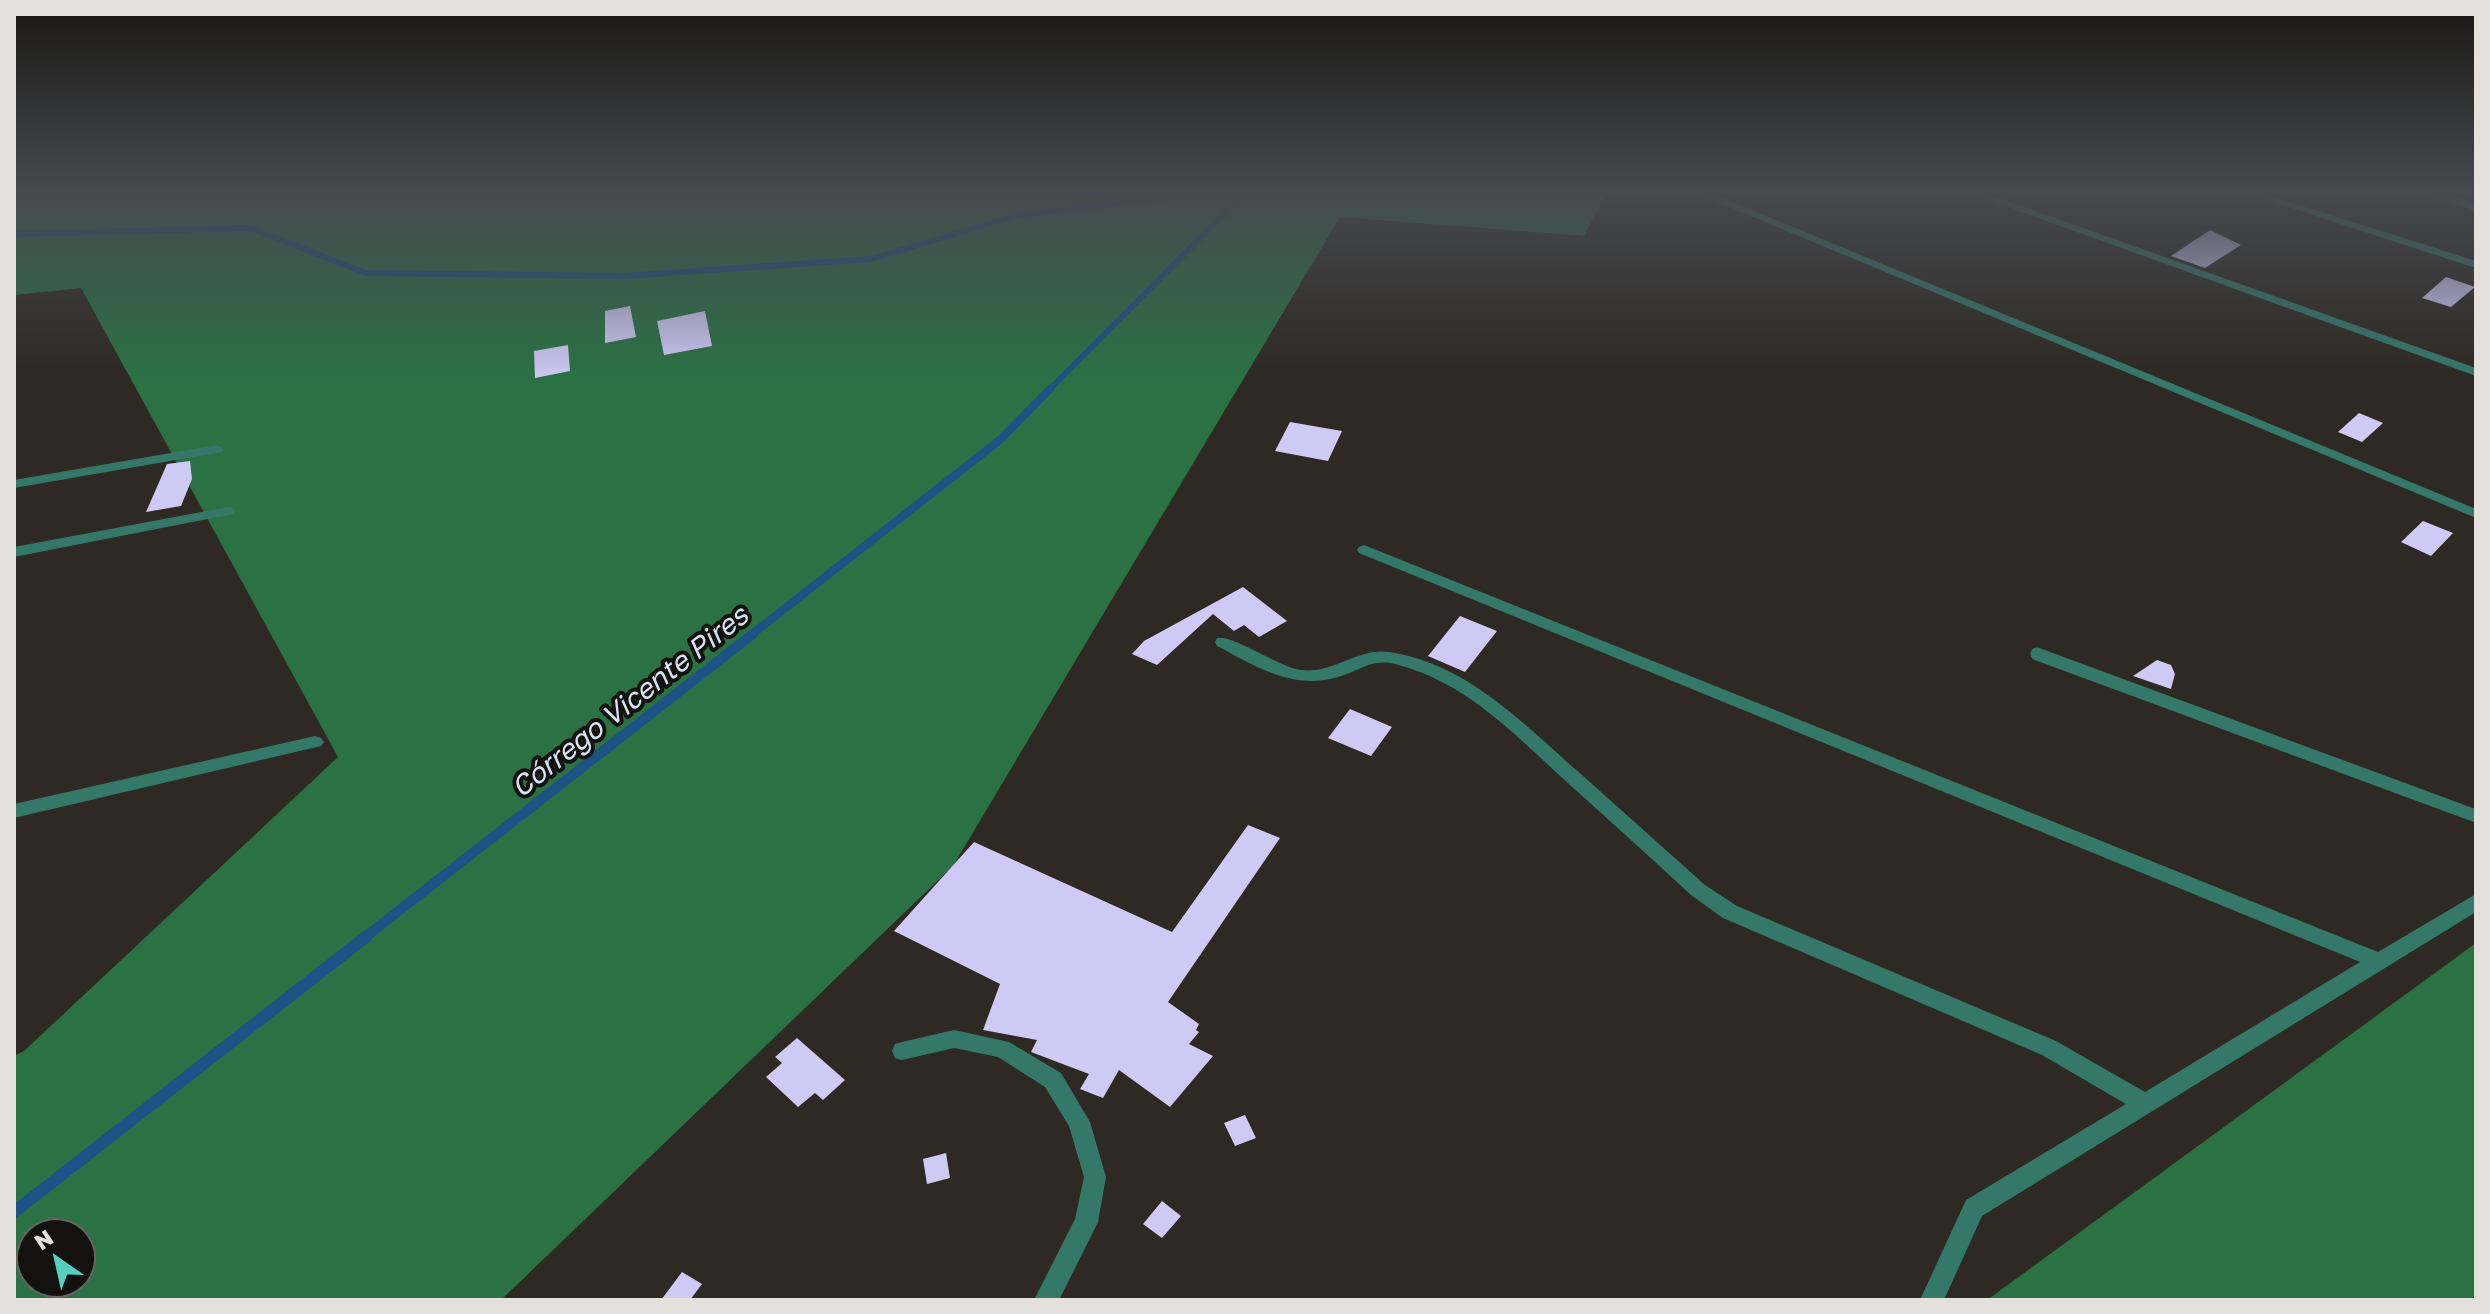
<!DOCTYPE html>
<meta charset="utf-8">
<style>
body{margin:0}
#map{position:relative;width:2490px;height:1314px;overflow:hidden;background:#2e2922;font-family:"Golos Text",sans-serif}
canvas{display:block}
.frame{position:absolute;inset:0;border:16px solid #e4e1dc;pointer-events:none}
.north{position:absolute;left:16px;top:1218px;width:80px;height:80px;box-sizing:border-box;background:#14120f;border:2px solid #676561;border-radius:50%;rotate:326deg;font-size:22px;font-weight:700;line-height:32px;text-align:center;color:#e4e1dc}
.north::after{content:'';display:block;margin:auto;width:28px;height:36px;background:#58cec0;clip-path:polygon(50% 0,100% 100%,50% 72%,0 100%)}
</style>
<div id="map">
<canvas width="2490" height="1314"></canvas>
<div class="frame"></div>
<div class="north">N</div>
</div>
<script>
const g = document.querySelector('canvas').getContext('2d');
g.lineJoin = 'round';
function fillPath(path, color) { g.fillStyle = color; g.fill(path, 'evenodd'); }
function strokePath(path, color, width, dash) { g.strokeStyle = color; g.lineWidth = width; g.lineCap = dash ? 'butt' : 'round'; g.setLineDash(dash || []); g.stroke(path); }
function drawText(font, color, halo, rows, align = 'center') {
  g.font = font + ' "Golos Text",sans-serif'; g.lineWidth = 8; g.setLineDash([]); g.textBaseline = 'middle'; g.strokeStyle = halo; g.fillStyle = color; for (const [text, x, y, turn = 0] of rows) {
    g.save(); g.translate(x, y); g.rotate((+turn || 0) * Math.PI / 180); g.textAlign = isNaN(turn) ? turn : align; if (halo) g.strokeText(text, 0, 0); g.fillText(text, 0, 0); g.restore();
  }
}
const forest = new Path2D(`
 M14,194H1606L1584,236L1340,217L953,866L501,1300H14V1056L24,1051L338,757L81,288L14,295ZM32,1234H80V1282H32Z
 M2476,943V1300H1987Z`);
const streamFar3 = new Path2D(`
 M14,234L250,228L366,273L625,276L871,259L1018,215L1203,194
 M1048,391L1244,194`);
const streamFar2 = new Path2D(`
 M751,635L1001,439L1050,389`);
const streamFar1 = new Path2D(`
 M364,938L754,633`);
const stream = new Path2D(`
 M14,1212L367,936`);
const building = new Path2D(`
 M2210,230L2241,245L2205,268L2171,256Z
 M2446,277L2475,287L2451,307L2422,298Z
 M630,306L636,337L605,343V311Z
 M705,311L712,346L664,355L657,321Z
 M568,345L570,371L535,378L534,351Z
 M2359,413L2383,423L2362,442L2338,432Z
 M1290,422L1342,431L1328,461L1275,451Z
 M190,461L192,479L181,506L146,512L167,464Z
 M2423,521L2453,533L2431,556L2401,542Z
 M1243,587L1287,621L1259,637L1244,625L1234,631L1213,614L1157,665L1132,654L1144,641Z
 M1460,616L1497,631L1465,672L1428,656Z
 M2157,660L2171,665L2175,674L2171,689L2133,676Z
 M1350,709L1392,727L1371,756L1328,738Z
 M1248,825L1280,838L1168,1002L1199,1024L1196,1030L1199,1032L1189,1044L1213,1056L1170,1107L1119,1070L1103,1098L1080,1089L1089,1074L1031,1052L1037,1040L983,1030L1000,984L894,931L974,842L1172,932Z
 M797,1038L845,1080L823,1100L815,1093L798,1107L766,1077L782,1063L775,1057Z
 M1245,1115L1256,1138L1235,1146L1224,1123Z
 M946,1153L950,1178L927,1184L923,1159Z
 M1162,1201L1181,1216L1162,1238L1143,1224Z
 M682,1272L702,1284L690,1300H661Z`);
const serviceFar1 = new Path2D(`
 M2434,194L2476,207`);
const service = new Path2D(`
 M2037,654L2476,816`);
const minor = new Path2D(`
 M1698,194H1713L2476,509V518Z
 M1972,194H1988L2476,368V376Z
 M2248,194H2265L2476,261V268Z
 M217,445L224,449L222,452L14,488V480Z
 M228,507L233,508L235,511L233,514L14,557V547Z
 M1364,545L2378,952L2476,894V912L1982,1216L1944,1300H1920L1966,1200L2126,1104L2042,1055L1723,918L1691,895C1651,858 1610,821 1569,784C1518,738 1466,681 1395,664C1372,658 1359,671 1338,677C1294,691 1255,666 1217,646L1215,642L1217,638C1233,634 1278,667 1301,670C1334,674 1358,647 1389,652C1467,663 1526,726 1582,775C1623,812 1664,848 1705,885L1737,906L2056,1041L2145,1092L2360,962L1359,553L1357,550L1359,547Z
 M315,736L321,738L324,742L321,746L14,818V804Z
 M954,1030L1009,1042L1061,1073L1090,1122L1106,1177L1098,1222L1059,1300H1034L1075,1219L1084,1177L1069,1126L1045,1087L998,1057L954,1048L902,1060L895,1058L892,1051L895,1044L902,1042Z`);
const waterNames = [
 ["Córrego Vicente Pires",630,702,-38]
];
fillPath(forest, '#2a7144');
strokePath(streamFar3, '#1c5285', 6);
strokePath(streamFar2, '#1c5285', 8);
strokePath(streamFar1, '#1c5285', 10);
strokePath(stream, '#1c5285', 12);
fillPath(building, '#cfc9f5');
strokePath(serviceFar1, '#347869', 8);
strokePath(service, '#347869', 13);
fillPath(minor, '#347869');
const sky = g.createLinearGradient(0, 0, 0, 378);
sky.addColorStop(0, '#191713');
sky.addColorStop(0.51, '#46494f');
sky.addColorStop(1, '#46494f00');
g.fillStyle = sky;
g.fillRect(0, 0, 2490, 378);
drawText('italic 28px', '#d6e4f3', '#14120f', waterNames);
</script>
